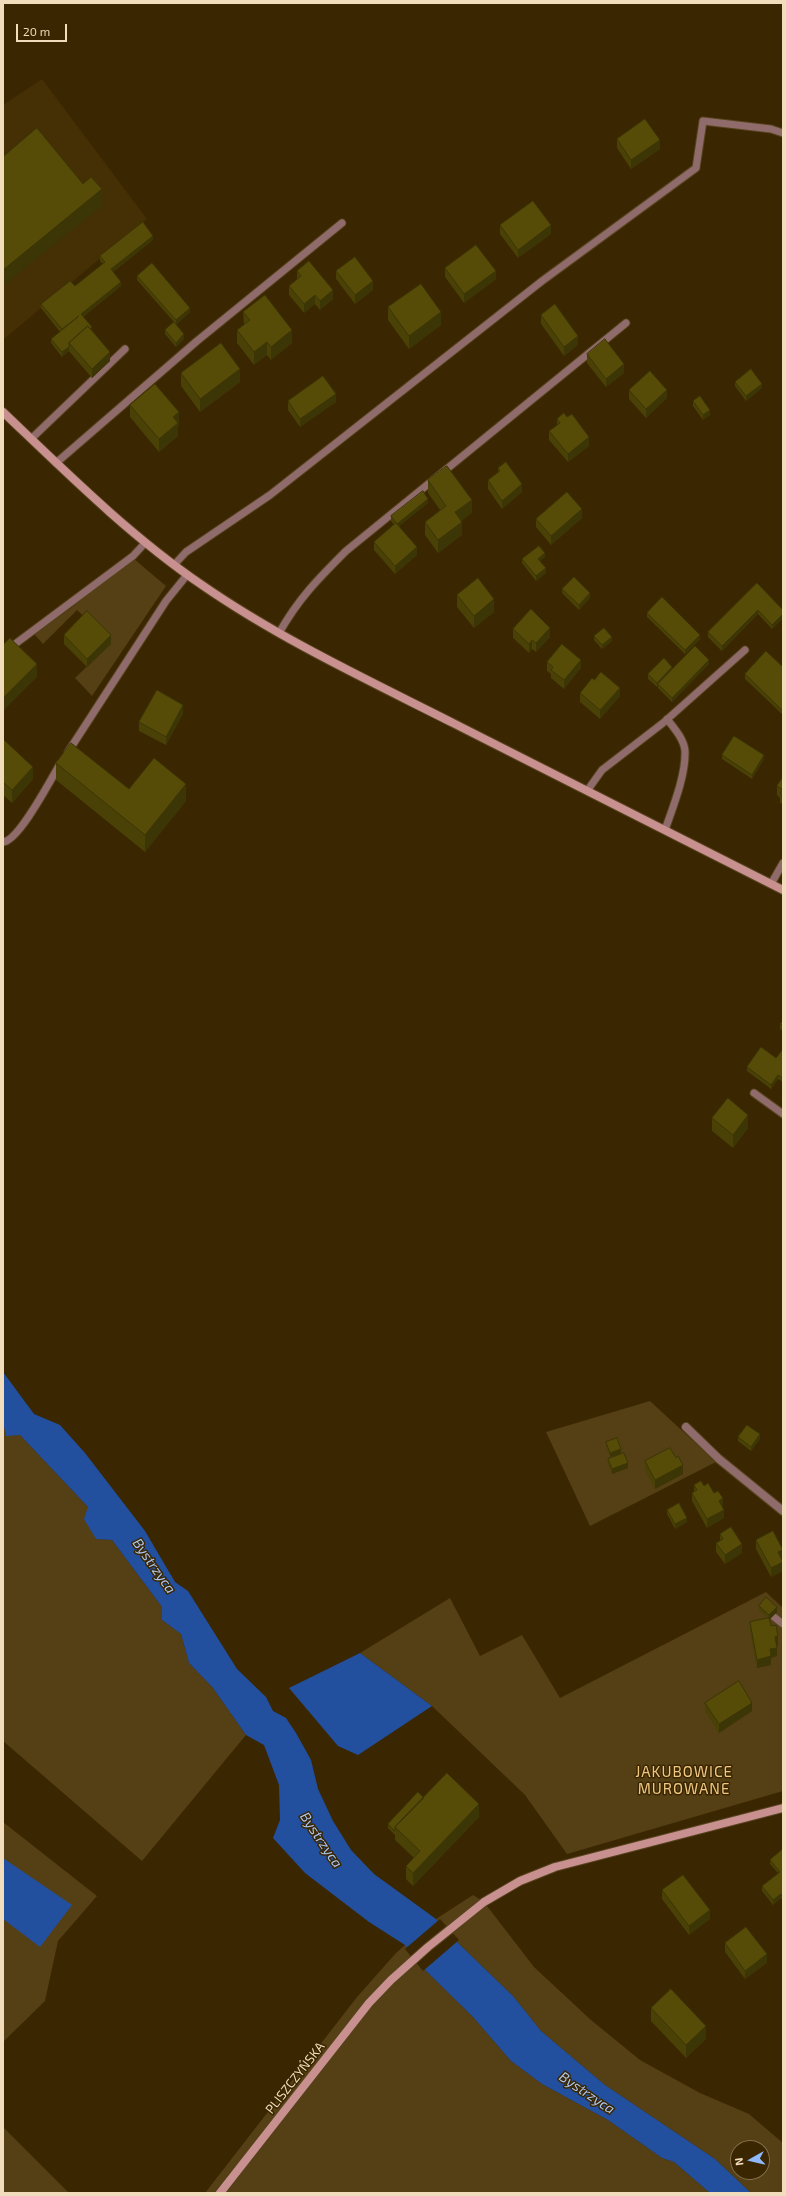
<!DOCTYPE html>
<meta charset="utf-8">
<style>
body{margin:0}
#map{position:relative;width:786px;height:2196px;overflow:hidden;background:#3a2600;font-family:"Exo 2",sans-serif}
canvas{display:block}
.frame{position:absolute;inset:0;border:4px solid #f1ddbb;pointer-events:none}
.north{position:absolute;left:730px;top:2140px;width:40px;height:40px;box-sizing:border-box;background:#3a2600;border:1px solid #836f4b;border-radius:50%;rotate:262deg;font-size:11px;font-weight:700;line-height:16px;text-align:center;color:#f1ddbb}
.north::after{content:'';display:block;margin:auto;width:14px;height:18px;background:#8fb8fd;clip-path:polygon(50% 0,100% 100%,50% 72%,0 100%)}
.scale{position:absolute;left:16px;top:24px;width:51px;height:18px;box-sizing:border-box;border:2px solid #f1ddbb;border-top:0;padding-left:5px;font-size:12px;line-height:14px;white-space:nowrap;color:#f1ddbb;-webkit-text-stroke:3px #3a2600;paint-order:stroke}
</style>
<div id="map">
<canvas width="786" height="2196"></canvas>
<div class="frame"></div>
<div class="north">N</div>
<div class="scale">20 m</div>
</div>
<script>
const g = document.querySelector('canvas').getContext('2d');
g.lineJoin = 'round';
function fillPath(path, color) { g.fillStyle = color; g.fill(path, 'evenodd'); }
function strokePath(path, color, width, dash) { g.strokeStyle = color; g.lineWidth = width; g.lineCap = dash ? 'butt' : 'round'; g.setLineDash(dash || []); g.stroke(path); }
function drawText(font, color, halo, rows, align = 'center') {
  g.font = font + ' "Exo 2",sans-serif'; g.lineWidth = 3; g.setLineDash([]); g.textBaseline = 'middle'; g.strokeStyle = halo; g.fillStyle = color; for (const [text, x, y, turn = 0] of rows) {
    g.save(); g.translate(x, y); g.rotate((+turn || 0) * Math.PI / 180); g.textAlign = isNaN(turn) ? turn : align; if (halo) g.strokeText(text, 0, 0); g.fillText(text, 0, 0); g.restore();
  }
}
const built = new Path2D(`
 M42,79L147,219L3,340V105Z`);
const green = new Path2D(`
 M133,558L166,586L92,696L75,678L111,643L77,610L43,644L34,634L71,608Z
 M650,1401L716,1462L590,1526L546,1432Z
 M3,1422L20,1435L88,1507L96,1539L112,1540L162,1607V1620L181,1634L189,1663L213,1688L246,1735L142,1861L3,1741Z
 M766,1592L783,1608V1791L567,1854L525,1795L432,1706L360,1653L450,1598L480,1656L522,1635L560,1698Z
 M3,1822L97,1896L58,1941L45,2001L3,2042Z
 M473,1895L484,1902L534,1967L591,2020L640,2060L700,2093L749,2114L783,2143V2193H751L715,2159L605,2085L541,2031L513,1996L458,1943L436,1919ZM738,2148H762V2172H738Z
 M405,1945L425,1970L473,2017L511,2061L542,2084L608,2120L662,2158L674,2162L710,2193H205L357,1997L396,1953Z
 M3,2127L69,2193H3Z`);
const water = new Path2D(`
 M3,1372L34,1414L60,1425L85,1453L145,1531L175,1582L188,1591L237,1669L266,1697L273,1711L286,1718L296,1733L311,1760L318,1789L333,1821L351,1850L374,1874L436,1919L458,1943L513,1996L541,2031L605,2085L715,2159L751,2193H710L674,2162L662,2158L608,2120L542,2084L511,2061L473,2017L425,1970L405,1945L369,1922L305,1873L273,1838L280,1820L279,1785L264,1745L246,1735L213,1688L189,1663L181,1634L162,1620V1607L112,1540L96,1539L84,1519L88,1507L20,1435L6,1436L3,1422Z
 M360,1653L432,1706L358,1755L338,1746L289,1688Z
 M3,1858L72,1905L40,1947L3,1919Z`);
const pier = new Path2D(`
 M440,1919L459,1940L423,1971L405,1949Z`);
const lane = new Path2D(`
 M31,439L125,349
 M56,463L197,341L342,223
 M174,565L186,552L270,495L542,281L696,168L703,121L771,129L783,133
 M279,633C299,598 318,579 346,551L626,323
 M3,653L133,556L145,543
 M68,752L166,601L187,575
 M587,791L602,770L663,723L745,650
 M665,830C673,807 686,775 685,751C684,739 674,728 667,719
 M3,842C19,841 51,779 60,764
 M771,884L783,863
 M754,1093L783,1114
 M774,1617L783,1624`);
const street = new Path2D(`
 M686,1427L719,1459L783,1511`);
const secondary = new Path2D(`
 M3,412C67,473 129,535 202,585C280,639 368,680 453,723C563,779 673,835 783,890
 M220,2193L369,2003L391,1980L428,1947L484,1902L520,1881L555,1867L783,1808`);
const wall = new Path2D(`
 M617,139L660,149L631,169L617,148Z
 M500,225L551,234L518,258L500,234Z
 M153,240L113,272L121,286L83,317L110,361L92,378L69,351L62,357L51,343V339L60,332L41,308V304L75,286L103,264L100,261V256Z
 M445,268L496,279L464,303L445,277Z
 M297,271L333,299L320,310L315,304L304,313L289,295V286L297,280Z
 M336,271L373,290L355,304L336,279Z
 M137,276L190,312L176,325L184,339L176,347L165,334V330L174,322L137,280Z
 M388,307L441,325L409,349L388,320Z
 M243,312L292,343L271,360L267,355L254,365L237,343V330L244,325Z
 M541,315L578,345L564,356L541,324Z
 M587,354L624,373L606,387L587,363Z
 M181,373L240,382L200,412L181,386Z
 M735,382L762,388L746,401L735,386Z
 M629,390L667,398L646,418L629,399Z
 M288,401L336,402L300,427L288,410Z
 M693,401L710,415L703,420L693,406Z
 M130,405L179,425L178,426V436L159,452L130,417Z
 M557,419L589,446L568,462L549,440V431L557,426Z
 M498,468L522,492L502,509L488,489V480L498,472Z
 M428,480L472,513L461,521L462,535L438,553L425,535V522L440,510L428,493Z
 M428,503L399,526L417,555L395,574L374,550V542L394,525L391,521V516Z
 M582,518L551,545L536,527V519Z
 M545,557L540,561L546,573L536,581L522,563V559Z
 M757,583L783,610V618L772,629L758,614L722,651L708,637V632Z
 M562,589L590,598L579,610L562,593Z
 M457,595L494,612L474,628L457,607Z
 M647,613L700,639L685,654L647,617Z
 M513,629L550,637L536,652L532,649L529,653L513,638Z
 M64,635L111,644L87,667L64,644Z
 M594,636L612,641L602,649L594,640Z
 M547,662L581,668L564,689L551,678V674L547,671Z
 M709,664L672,702L658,688V686L657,687L648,679V674L672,669Z
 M783,667V715L745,679V674Z
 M594,680L620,696L600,719L580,702V693Z
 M183,714L166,745L139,731V722Z
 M3,739L33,779L12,803L3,795Z
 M722,755L764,759L752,779L722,759Z
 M56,763L129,789L186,801L145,852L56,780Z
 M783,777V804L780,803V798L777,795V786Z
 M783,1021V1031L780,1029V1024Z
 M783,1050V1082L778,1079L771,1089L747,1071V1067L776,1058Z
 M712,1118L748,1128L733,1148L712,1131Z
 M738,1437L760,1439L751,1451L738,1441Z
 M606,1442L621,1453L610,1457L606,1446Z
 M676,1458L683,1474L655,1489L645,1470V1461Z
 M608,1459L628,1468L612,1474L608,1464Z
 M694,1485L704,1486L722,1507L724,1518L707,1528L692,1501V1493L694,1491Z
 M667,1510L687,1522L675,1529L667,1514Z
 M720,1534L742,1553L725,1564L716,1552V1543L720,1541Z
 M756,1540L783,1559H781L783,1571L771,1577L756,1549Z
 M759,1606L777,1612L769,1620L771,1626L778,1645H777V1656L771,1658V1665L757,1668L750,1631V1622L768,1618L759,1610Z
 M705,1703L752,1711L719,1733L705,1711Z
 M424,1798L479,1817L413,1886L406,1879V1866L414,1858L395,1840V1835L388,1828V1824Z
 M783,1849V1901L781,1898L773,1905L762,1891V1886L778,1873L770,1864V1860Z
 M662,1890L710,1919L689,1935L662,1899Z
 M725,1943L767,1963L745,1979L725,1952Z
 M651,2008L706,2039L686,2058L651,2021Z`);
const shadedWall = new Path2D(`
 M660,140V149L631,169V160Z
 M102,189V206L3,286V270Z
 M551,225V234L518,258V250Z
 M153,236V240L111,273V269Z
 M496,271V279L464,303V294Z
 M373,281V290L355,304V295Z
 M121,282V286L81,318V314Z
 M333,290V299L320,310V301Z
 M315,295V304L304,313V304Z
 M190,308V312L176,325V320Z
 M441,312V325L409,349V336Z
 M292,330V343L271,360V347Z
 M184,334V339L176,347V343Z
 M578,336V345L564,356V347Z
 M267,342V355L254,365V352Z
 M69,347V351L62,357V352Z
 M110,352V361L92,378V369Z
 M624,364V373L606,387V379Z
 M240,369V382L200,412V399Z
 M762,384V388L746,401V396Z
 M667,390V398L646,418V409Z
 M336,394V402L300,427V419Z
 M710,410V415L703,420V415Z
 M179,412V425L178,426V436L159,452V439L173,417Z
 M589,437V446L568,462V454Z
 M522,484V492L502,509V501Z
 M428,499V503L397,528V524Z
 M472,500V513L455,525V512Z
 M582,509V518L551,545V536Z
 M462,522V535L438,553V540Z
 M417,547V555L395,574V566Z
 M545,553V557L538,563V559Z
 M546,568V573L536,581V576Z
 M590,593V598L579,610V605Z
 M494,599V612L474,628V616Z
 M758,610V614L722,651V646Z
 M783,614V618L772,629V625Z
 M550,628V637L536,652V643Z
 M111,635V644L87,667V659Z
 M700,635V639L685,654V650Z
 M612,637V641L602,649V645Z
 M532,640V649L529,653V644Z
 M581,660V668L564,689V680Z
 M709,660V664L672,702V698Z
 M37,664V677L3,711V698Z
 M672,667V671L658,684V686L657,687V683Z
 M620,688V696L600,719V710Z
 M183,705V714L166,745V737Z
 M764,755V759L752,779V775Z
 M33,767V779L12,803V790Z
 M186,784V801L145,852V835Z
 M778,1075V1079L771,1089V1085Z
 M748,1115V1128L733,1148V1135Z
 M760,1434V1439L751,1451V1447Z
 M621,1449V1453L610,1457V1453Z
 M628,1463V1468L612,1474V1469Z
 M683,1465V1474L655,1489V1480Z
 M723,1498V1507L719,1501Z
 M724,1510V1518L707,1528V1519Z
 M687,1518V1522L675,1529V1524Z
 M742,1544V1553L725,1564V1555Z
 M783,1550V1559L778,1561V1552Z
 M783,1562V1571L771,1577V1568Z
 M777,1607V1612L769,1620V1615Z
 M778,1636V1645L775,1646V1637Z
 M777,1648V1656L771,1658V1665L757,1668V1660L770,1649Z
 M752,1703V1711L719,1733V1724Z
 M479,1804V1817L413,1886V1873Z
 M781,1894V1898L773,1905V1900Z
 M710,1910V1919L689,1935V1926Z
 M767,1954V1963L745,1979V1971Z
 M706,2026V2039L686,2058V2045Z`);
const building = new Path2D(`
 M645,119L660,140L631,160L617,139Z
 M37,128L83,184L91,177L102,189L3,270V157Z
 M533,201L551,225L518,250L500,225Z
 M143,222L153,236L111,269L121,282L81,314L92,327L90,329L88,326L69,343V347L62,352L51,339L79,316L62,329L41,304L70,281L75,286L105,262L100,256Z
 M476,245L496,271L464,294L445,268Z
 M355,257L373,281L355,295L336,271Z
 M309,261L333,290L320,301L315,295L304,304L289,286L301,276L297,271Z
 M152,263L190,308L176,320L137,276Z
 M421,284L441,312L409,336L388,307Z
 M265,295L292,330L271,347L267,342L254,352L237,330L250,320L243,312Z
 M555,304L578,336L564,347L541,315Z
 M174,322L184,334L176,343L165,330Z
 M88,326L110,352L92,369L69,343Z
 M605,339L624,364L606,379L587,354Z
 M221,343L240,369L200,399L181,373Z
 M751,369L762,384L746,396L735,382Z
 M650,371L667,390L646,409L629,390Z
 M323,376L336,394L300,419L288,401Z
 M155,384L179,412L173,417L178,423L159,439L130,405Z
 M700,396L710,410L703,415L693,401Z
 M564,413L567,417L572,414L589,437L568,454L549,431L560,423L557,419Z
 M506,462L522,484L502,501L488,480L500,471L498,468Z
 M447,466L472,500L455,512L462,522L438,540L425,522L446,506L428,480Z
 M423,491L428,499L397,524L391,516Z
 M567,492L582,509L551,536L536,519Z
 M396,523L417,547L395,566L374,542Z
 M539,546L545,553L538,559L546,568L536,576L522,559Z
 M574,577L590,593L579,605L562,589Z
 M478,578L494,599L474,616L457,595Z
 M757,583L783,610V614L772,625L758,610L722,646L708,632Z
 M662,597L700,635L685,650L647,613Z
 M531,609L550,628L536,643L532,640L529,644L513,629Z
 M87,611L111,635L87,659L64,635Z
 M604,628L612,637L602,645L594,636Z
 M10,638L37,664L3,698V645Z
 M562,644L581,660L564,680L551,670L553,667L547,662Z
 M695,646L709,660L672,698L658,684Z
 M766,651L783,667V711L745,674Z
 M664,658L672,667L657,683L648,674Z
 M601,672L620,688L600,710L580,693L592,678L594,680Z
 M157,690L183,705L166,737L139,722Z
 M734,736L764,755L752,775L722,755Z
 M3,739L33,767L12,790L3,782Z
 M71,743L129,789L154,758L186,784L145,835L56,763Z
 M783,777V796L780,794L783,790L777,786Z
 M783,1021V1026L780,1024Z
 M761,1047L776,1058L783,1049V1078L778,1075L771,1085L747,1067Z
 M728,1098L748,1115L733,1135L712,1118Z
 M747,1425L760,1434L751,1447L738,1437Z
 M617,1438L621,1449L610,1453L606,1442Z
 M670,1448L676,1458L678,1456L683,1465L655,1480L645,1461Z
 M624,1453L628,1463L612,1469L608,1459Z
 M701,1481L704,1486L708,1483L714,1493L718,1491L723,1498L719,1501L724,1510L707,1519L692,1493L697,1490L694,1485Z
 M679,1503L687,1518L675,1524L667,1510Z
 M731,1527L742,1544L725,1555L716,1543L723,1539L720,1534Z
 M773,1531L783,1550L778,1552L783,1562L771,1568L756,1540Z
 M766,1597L777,1607L769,1615L759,1606Z
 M769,1618L771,1626L776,1625L778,1636L775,1637L777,1648L770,1649L771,1656L757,1660L750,1622Z
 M739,1681L752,1703L719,1724L705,1703Z
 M447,1773L479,1804L413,1873L406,1866L420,1851L395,1827Z
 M418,1792L424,1798L395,1827V1831L388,1824Z
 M783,1849V1897L781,1894L773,1900L762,1886L780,1872L770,1860Z
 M683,1875L710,1910L689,1926L662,1890Z
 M746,1927L767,1954L745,1971L725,1943Z
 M671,1989L706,2026L686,2045L651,2008Z`);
const streetNames = [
 ["PLISZCZYŃSKA",295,2078,-52]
];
const waterNames = [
 ["Bystrzyca",154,1566,55],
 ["Bystrzyca",321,1840,56],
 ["Bystrzyca",587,2093,34]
];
const quarterNames = [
 ["JAKUBOWICE",684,1772],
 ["MUROWANE",684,1789]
];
fillPath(built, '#452f04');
fillPath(green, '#553f14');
fillPath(water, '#22509f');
fillPath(pier, '#3a2600');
strokePath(lane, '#57431e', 9);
strokePath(street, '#57431e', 10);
strokePath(secondary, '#57431e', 10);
strokePath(lane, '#8f6c6b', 7);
strokePath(street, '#8f6c6b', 8);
strokePath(secondary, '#c89190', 8);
fillPath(wall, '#4a4106');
fillPath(shadedWall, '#3c3505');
fillPath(building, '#564c07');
strokePath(building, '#3c3505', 1);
drawText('13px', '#f1ddbb', '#3a2600', streetNames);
drawText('italic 14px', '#adc7f2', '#3a2600', waterNames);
g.letterSpacing = '1px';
drawText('15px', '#f0c782', '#3a2600', quarterNames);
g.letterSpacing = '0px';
</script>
